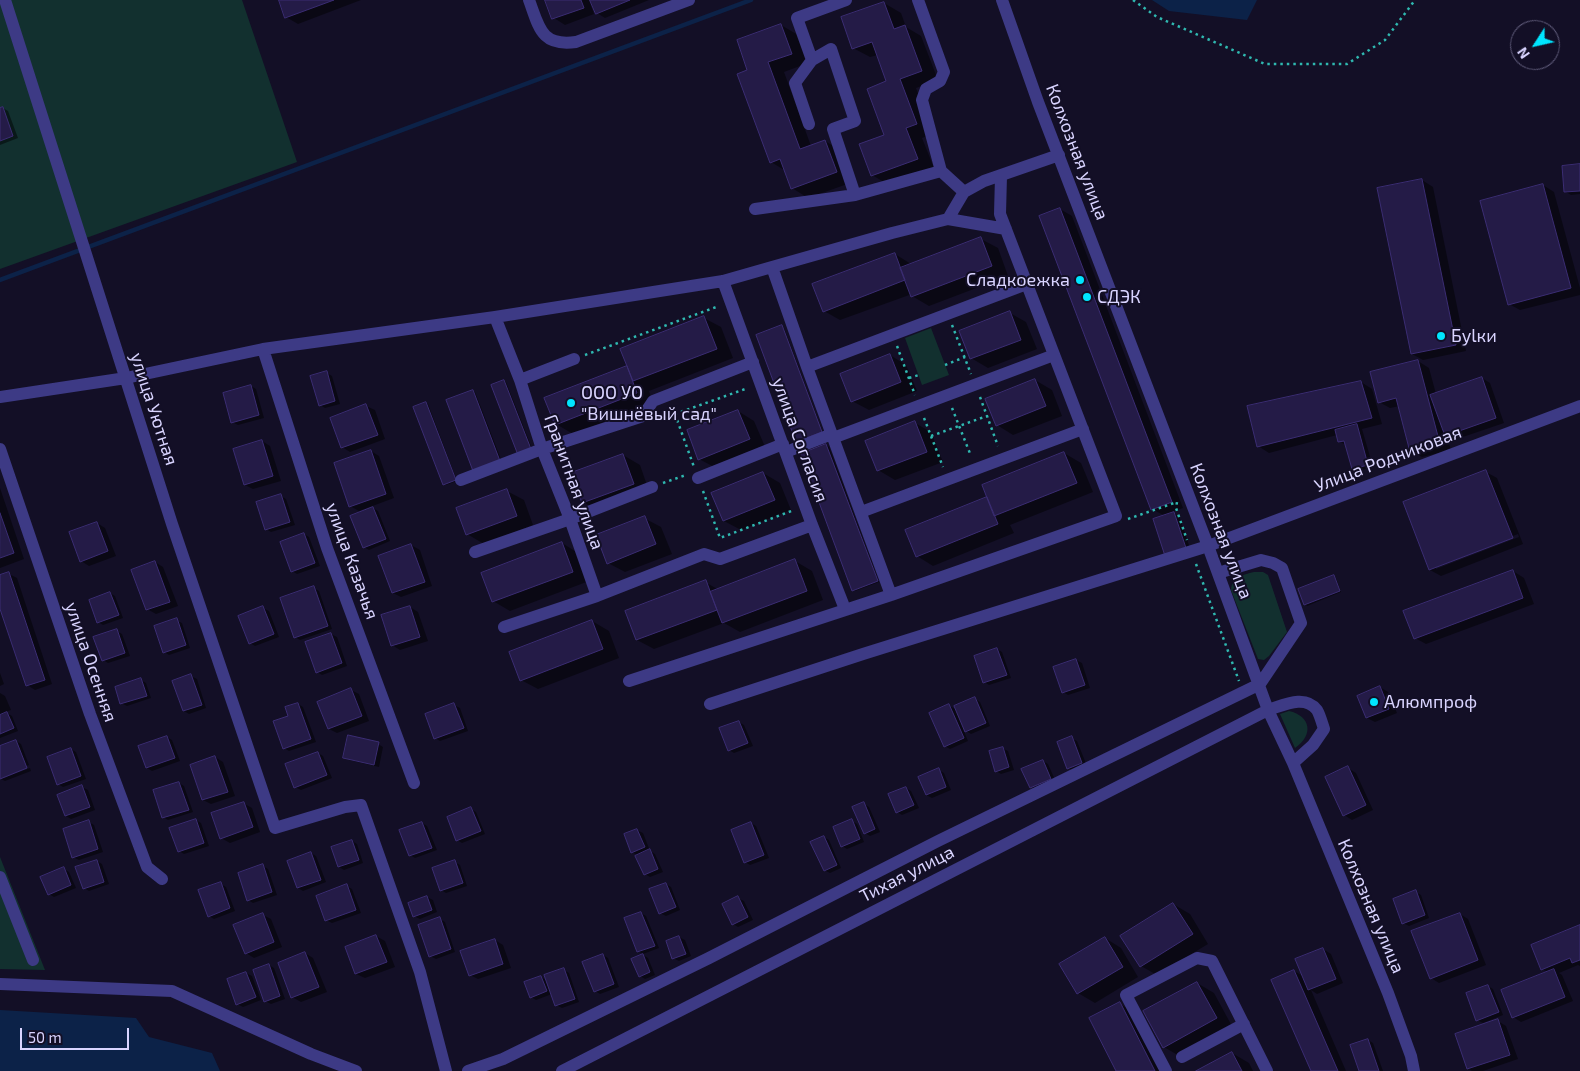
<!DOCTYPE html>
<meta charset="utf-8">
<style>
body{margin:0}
#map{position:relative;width:1580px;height:1071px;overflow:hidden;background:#130f26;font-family:"Exo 2",sans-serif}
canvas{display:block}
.north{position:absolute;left:1510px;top:20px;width:50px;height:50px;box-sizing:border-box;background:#130f26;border:1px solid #625e7d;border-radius:50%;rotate:235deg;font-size:14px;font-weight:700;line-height:20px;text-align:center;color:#d9d4ff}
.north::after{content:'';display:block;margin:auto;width:18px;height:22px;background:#00e5ff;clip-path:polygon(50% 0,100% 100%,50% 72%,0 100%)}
.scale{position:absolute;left:20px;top:1028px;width:109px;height:22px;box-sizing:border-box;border:2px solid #d9d4ff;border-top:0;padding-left:6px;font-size:15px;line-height:18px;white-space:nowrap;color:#d9d4ff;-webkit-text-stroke:4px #130f26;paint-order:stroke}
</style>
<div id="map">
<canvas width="1580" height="1071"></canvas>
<div class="north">N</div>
<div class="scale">50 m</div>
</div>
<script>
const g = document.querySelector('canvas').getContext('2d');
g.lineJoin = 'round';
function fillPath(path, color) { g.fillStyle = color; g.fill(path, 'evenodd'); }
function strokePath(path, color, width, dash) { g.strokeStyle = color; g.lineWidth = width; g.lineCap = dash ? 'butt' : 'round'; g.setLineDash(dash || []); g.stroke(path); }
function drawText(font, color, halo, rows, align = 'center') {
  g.font = font + ' "Exo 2",sans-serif'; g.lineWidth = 4; g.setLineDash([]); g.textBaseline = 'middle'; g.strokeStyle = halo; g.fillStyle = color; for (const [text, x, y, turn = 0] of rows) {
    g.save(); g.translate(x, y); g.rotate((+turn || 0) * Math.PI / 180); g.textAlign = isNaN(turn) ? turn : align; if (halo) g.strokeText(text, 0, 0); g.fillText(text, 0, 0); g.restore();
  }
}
const green = new Path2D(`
 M0,0H242L297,162L0,269Z
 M931,328L949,375L922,385L905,338Z
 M1254,572H1263L1268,575L1287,632L1269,656L1264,660L1258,659L1231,590C1232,577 1242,575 1254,572Z
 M1289,711C1311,716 1314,735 1295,748L1280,714Z
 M0,857L45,970L0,969Z`);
const water = new Path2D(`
 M1152,0H1257L1247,20L1169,11Z
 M0,1010L136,1018L149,1037L212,1053L220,1071H0Z`);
const shadow = new Path2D(`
 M280,0H361L298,24L286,17Z
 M547,0H589L594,14L565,25L554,18Z
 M592,0H649L605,18L597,13Z
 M884,3L901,13L906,27L921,36L938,80L916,88L933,134L922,138L934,168L889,185L872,175L885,136L888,82L878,55L870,57L853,48Z
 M781,25L798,35L808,63L784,72L811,146L825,141L842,151L853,182L808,198L792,188L786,171L771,162L749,71Z
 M3,108L8,111L18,138L0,145V109Z
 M1580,165V194L1571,195L1566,192Z
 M1422,180L1433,187L1466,351L1423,360L1412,354Z
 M1543,185L1554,192L1580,288V295L1520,310L1509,304Z
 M1060,209L1072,216L1183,508L1172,512L1179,516L1191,551L1172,558L1165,516L1152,509Z
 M981,239L998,248L1008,276L929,306L912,296V294L840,320L824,311L895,254L911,264Z
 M1010,313L1026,322L1037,349L988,368L971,358Z
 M704,318L721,327L733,358L649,391L653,403L573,434L556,424L628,367Z
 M782,327L784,328L823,433L799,442Z
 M890,355L906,365L917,391L869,410L852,401Z
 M1418,361L1429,368L1436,394L1482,378L1490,383L1504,423L1454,440L1447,436L1451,450L1422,457L1411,451L1400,406L1390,408L1379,402L1371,373Z
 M327,373L332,376L340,404L325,408L320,405Z
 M1035,380L1052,390L1062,416L1013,435L997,425Z
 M504,381L506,382L533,451L522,455Z
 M1361,382L1372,389L1382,424L1362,429L1373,467L1358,471L1353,468L1347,444H1344L1339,441L1337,435L1269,453L1258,446Z
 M251,386L256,389L264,418L238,425L232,422Z
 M473,391L475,392L502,462L476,471Z
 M426,403L428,404L457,481L446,485L444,484Z
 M366,406L375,410L385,439L350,452L342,447Z
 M738,411L754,421L766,449L716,468L699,459Z
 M915,423L931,432L943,462L895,480L878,470Z
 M262,441L270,446L281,481L253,489L245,485Z
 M826,445L829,447L879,582L855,591L853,590Z
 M371,451L379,456L394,498L359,511L350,506Z
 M1064,453L1081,463L1093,492L1010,525L1014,533L933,566L917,556L988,497Z
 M623,455L640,465L650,494L600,512L583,502Z
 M1486,472L1497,478L1523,544L1441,576L1430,570L1404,503ZM1518,534L1519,537L1436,569V566Z
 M763,473L780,483L791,510L741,530L724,521Z
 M0,488L24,559L0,568Z
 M507,491L524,500L533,525L484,544L467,534Z
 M281,496L286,499L295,525L271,532L266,529Z
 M373,508L378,511L390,541L369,550L364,547Z
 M644,518L661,527L672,554L625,572L608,563Z
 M97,523L105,528L116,556L89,566L81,561Z
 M304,534L309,537L320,566L297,574L292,571Z
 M562,543L578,553L589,581L510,611L493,601Z
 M411,545L420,550L432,586L401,597L393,593Z
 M795,561L812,571L823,600L740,632L724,623L654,649L637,640L705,582L719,590Z
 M155,562L163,567L178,606L156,614L147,609Z
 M1513,571L1524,578L1534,604L1426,644L1415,638Z
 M9,574L17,578L52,684L35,690L27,685L0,605V577Z
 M1333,576L1336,578L1341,592L1307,606L1305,604Z
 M314,588L319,591L332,629L300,640L295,637Z
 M110,593L115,596L123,618L103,625L98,622Z
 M410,607L418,612L428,641L400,650L392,645Z
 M263,608L269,611L279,637L255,646L250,643Z
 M176,620L182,623L190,648L169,655L164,652Z
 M592,621L609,631L619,658L538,689L521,680Z
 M117,631L122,634L130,656L108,663L103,660Z
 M331,634L337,637L347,666L322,675L317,672Z
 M997,649L1002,652L1011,678L989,685L984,682Z
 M1076,660L1082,663L1090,688L1068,695L1063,692Z
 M0,673L4,684L0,686Z
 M191,676L197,679L206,708L189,714L184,711Z
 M141,680L146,683L151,698L127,706L121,703Z
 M1380,687L1388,692L1397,713L1375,722L1367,718Z
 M351,690L359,694L369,721L337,733L329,729L319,702Z
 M0,693L5,696L11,710L5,712L12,716L18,731L0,738Z
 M975,699L980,702L990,726L971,734L963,729L968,741L950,749L945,746L949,706L958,710Z
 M298,704L303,707L316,742L289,751L284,748L289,717Z
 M454,705L460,708L468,731L440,741L435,738Z
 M739,722L744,725L753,746L734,753L729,750Z
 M167,737L172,740L180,761L152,771L147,768L140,747Z
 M1071,738L1077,741L1087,766L1074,771L1068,768Z
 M16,741L21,744L29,765L1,777V779L0,778V748Z
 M378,744L383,747L379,767L349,760L344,757Z
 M1002,748L1008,751L1014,770L1001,774L996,771Z
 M71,749L76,752L86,779L63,787L58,784Z
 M318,753L323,756L332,778L301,790L295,787Z
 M215,757L223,762L235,796L211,804L203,800Z
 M1043,761L1048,764L1056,782L1036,790L1031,787Z
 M30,768L31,771L5,781L1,779Z
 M1348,768L1356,773L1373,810L1352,820L1344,815Z
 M939,770L944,773L951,790L932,798L926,795Z
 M179,783L184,786L193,812L168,820L163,817Z
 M82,787L88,790L95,810L71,819L66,816Z
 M906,788L911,791L919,808L902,815L897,812Z
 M243,803L252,808L260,832L230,843L221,838Z
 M864,804L869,807L880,832L870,836L865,833Z
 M471,809L476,812L485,834L462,843L457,840Z
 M196,820L201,823L209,846L184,854L179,851Z
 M852,821L857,824L864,842L847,849L842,846Z
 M89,822L94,825L103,852L79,860L73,857Z
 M422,823L427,826L437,850L415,858L410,855Z
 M751,823L756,826L769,858L750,865L745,862Z
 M637,830L643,833L650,851L655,854L663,872L650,877L645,874L639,856L632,852Z
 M824,837L829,840L841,868L830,873L824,870Z
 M352,841L357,844L363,863L344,870L339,867Z
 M311,853L316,856L326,882L303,891L298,888Z
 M97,861L102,864L109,884L89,891L84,888Z
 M455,862L460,865L467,886L446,893L441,890Z
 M263,866L268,869L277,895L253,903L248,900Z
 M64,869L69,872L76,888L54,897L49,894Z
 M221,884L226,887L235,911L214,919L209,916Z
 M666,884L671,887L680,910L666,916L660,913Z
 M347,886L352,889L361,913L332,923L326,920Z
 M1416,892L1421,895L1429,918L1409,926L1403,923Z
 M427,897L433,900L437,912L420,919L414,916Z
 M738,898L744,901L753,920L738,927L733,924Z
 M1173,904L1190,914L1208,944L1157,975L1141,966Z
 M641,913L646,916L659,948L643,954L638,951Z
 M1460,914L1468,919L1486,965L1439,983L1431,978Z
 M263,915L271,919L282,947L254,958L246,953Z
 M440,919L445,922L455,952L436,959L430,956Z
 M1580,927V966L1578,965L1559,973L1562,975L1573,1001L1521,1022L1513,1017L1548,972L1542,969Z
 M376,936L385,941L395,967L365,978L356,974L346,948Z
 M679,937L685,940L691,956L679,961L673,958Z
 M1105,938L1121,948L1138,977L1095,1003L1078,993Z
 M495,940L503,945L511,968L478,979L470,975Z
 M1323,949L1331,954L1343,983L1317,994L1311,990L1346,1071H1312L1294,971L1303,976Z
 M305,953L313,958L327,992L301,1002L292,997Z
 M603,955L608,958L619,987L600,994L595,991Z
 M643,955L648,958L655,975L645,979L640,976Z
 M269,965L274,968L285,999L271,1004L265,1001Z
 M564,970L569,973L579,1002L562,1008L556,1005L552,994L536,1000L531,997L541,977L548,981Z
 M246,973L252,976L261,1000L243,1007L237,1004Z
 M1197,983L1214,993L1233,1028L1181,1057L1164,1047Z
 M1488,986L1493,989L1503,1015L1483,1023L1477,1020Z
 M1120,1004L1137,1014L1166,1071H1118Z
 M1498,1021L1506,1026L1518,1059L1483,1071H1472L1468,1069Z
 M1368,1040L1373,1043L1383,1071H1360Z
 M1232,1053L1249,1063L1253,1071H1199Z`);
const stream = new Path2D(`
 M0,280L751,0`);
const building = new Path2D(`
 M279,0H334L285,18Z
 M545,0H581L584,8L552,19Z
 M590,0H630L596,14Z
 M884,2L894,29L905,25L922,71L900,79L917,124L906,128L918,159L871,176L859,144L884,135L867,89L886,81L872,42L852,49L841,17Z
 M781,24L792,54L768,62L800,149L825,140L837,172L791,189L780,159L770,163L737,74L747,70L737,40Z
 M3,107L13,136L0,141V108Z
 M1580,164V191L1564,192L1562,166Z
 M1422,179L1456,345L1411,354L1377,188Z
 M1543,184L1571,288L1508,305L1480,201Z
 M1060,208L1172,502L1151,510L1039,216Z
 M981,237L992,266L911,297L900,268Z
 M895,253L905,280L823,312L812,284Z
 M1010,311L1021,340L970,359L959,331Z
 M704,316L717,349L633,381L620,349Z
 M782,325L822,432L796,442L756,335Z
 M890,354L901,382L851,402L840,374Z
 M1418,360L1440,444L1410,452L1396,398L1378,403L1370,372Z
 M627,366L637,393L555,425L544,398Z
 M327,371L335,401L319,406L310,376Z
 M1482,377L1496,418L1445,436L1430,395Z
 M1035,379L1046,406L996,426L985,399Z
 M504,380L531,449L518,455L491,385Z
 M1361,381L1372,418L1257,447L1247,406Z
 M251,385L259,415L231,423L223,393Z
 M473,390L500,461L473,471L446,400Z
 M426,402L456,480L443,485L413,407Z
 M366,404L378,435L341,448L330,418Z
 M738,410L750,439L698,460L687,430Z
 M915,421L927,452L877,471L865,441Z
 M1357,424L1368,465L1352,469L1344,441L1338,442L1335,430Z
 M262,440L273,476L244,485L233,449Z
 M826,444L878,581L852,591L801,454Z
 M371,450L386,494L349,507L334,463Z
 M1064,452L1077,483L994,516L982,485Z
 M623,454L634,484L582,503L571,473Z
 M1486,470L1513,538L1429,570L1403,502Z
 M763,472L775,500L723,521L711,493Z
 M507,489L517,516L466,535L456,508Z
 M281,494L290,522L265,530L256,502Z
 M987,497L998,524L916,557L905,530Z
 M373,507L386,539L363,548L350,516Z
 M1174,512L1186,548L1165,556L1153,519Z
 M0,513L14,553L0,558Z
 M645,516L656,544L607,564L596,535Z
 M97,522L108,551L80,562L69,532Z
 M304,533L315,563L291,572L280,542Z
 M562,542L573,572L492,602L481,573Z
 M411,544L425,582L392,593L378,556Z
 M795,559L807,591L722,623L710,592Z
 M155,561L170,602L146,610L131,570Z
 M1513,570L1523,598L1414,639L1403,611Z
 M9,572L45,680L26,686L0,609V575Z
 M1334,575L1340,591L1304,605L1298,589Z
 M706,580L717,610L636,640L625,611Z
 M314,586L328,626L294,638L280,598Z
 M110,592L119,615L97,623L89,600Z
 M263,606L274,634L249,644L238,616Z
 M410,606L420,637L391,646L381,615Z
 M177,618L186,645L163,653L154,626Z
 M592,620L603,649L520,681L509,652Z
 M117,629L125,653L102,661L93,637Z
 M331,633L342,663L316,673L305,642Z
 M997,648L1007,675L983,683L974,656Z
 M1076,659L1085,685L1062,693L1053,667Z
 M191,674L202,705L183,711L172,681Z
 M141,678L147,696L120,704L115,687Z
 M1380,686L1389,709L1366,718L1357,696Z
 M351,688L362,716L328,729L317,702Z
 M975,697L986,723L965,732L954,706Z
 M298,703L311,739L283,749L273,721L288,716L285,707Z
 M454,703L464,728L434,739L425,714Z
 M949,704L964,738L944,747L929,713Z
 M7,712L14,728L0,734V715Z
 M739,721L748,743L728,751L719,728Z
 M348,735L379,742L374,765L343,758Z
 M167,736L175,758L146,768L138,746Z
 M1072,736L1082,763L1067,769L1057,742Z
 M16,740L27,768L0,779V746Z
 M1003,747L1009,767L995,772L989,751Z
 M71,748L81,776L57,785L47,757Z
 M318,752L327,775L294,788L285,764Z
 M215,756L228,792L202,800L190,765Z
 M1043,760L1051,779L1030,788L1021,769Z
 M1348,766L1366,805L1343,816L1325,777Z
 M939,768L946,787L926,795L918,777Z
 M179,782L189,810L162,818L153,790Z
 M82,785L90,807L65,816L57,795Z
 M906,787L914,805L896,813L888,794Z
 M244,802L253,827L220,839L211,813Z
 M864,802L875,829L864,834L852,807Z
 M471,807L481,831L456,841L447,817Z
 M196,819L204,843L178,852L169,828Z
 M852,819L860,839L841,847L833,827Z
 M89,820L98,849L72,858L63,829Z
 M422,822L432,848L409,856L399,830Z
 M751,822L764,855L744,863L731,830Z
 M637,829L645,847L631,853L624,834Z
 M824,836L837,865L824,871L810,842Z
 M352,840L359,860L338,867L331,847Z
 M650,849L658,869L644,875L635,856Z
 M311,852L321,880L297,888L287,861Z
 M97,860L104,882L83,889L75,867Z
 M455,860L463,883L440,891L432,868Z
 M263,864L272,892L247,901L238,873Z
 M64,867L71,885L48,895L40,877Z
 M221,882L230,908L208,917L198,890Z
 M666,883L676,907L659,914L649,889Z
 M347,884L356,910L325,921L316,896Z
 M1416,890L1425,915L1402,924L1393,899Z
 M427,896L432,910L413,917L408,903Z
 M738,896L748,917L732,925L722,904Z
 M1173,903L1193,934L1140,967L1120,936Z
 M641,912L655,946L637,952L624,918Z
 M263,913L274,942L245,954L233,925Z
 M1460,913L1478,960L1430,979L1411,931Z
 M440,917L451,949L429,957L418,925Z
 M1580,925V960L1572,963L1570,958L1541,970L1531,945Z
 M376,935L387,962L355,974L345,947Z
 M679,936L686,954L672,959L666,941Z
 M1105,937L1123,967L1077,994L1059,964Z
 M495,939L503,964L469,976L460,951Z
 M1323,948L1336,979L1308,990L1295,959Z
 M305,952L319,987L291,998L278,963Z
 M603,954L614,984L594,992L582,962Z
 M643,954L650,972L639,977L631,959Z
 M269,964L280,996L264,1002L253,970Z
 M564,968L575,999L555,1006L544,975Z
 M1554,969L1565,997L1512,1018L1501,990Z
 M1294,970L1338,1071H1311L1271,980Z
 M246,972L256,997L236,1005L227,979Z
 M541,976L547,991L530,998L524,982Z
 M1197,982L1217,1018L1163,1048L1143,1011Z
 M1488,985L1499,1012L1476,1021L1466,993Z
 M1120,1002L1155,1071H1116L1089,1018Z
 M1498,1019L1510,1055L1467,1069L1455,1034Z
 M1368,1039L1379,1071H1359L1350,1045Z
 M1232,1052L1242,1071H1196Z`);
const path = new Path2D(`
 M1133,0L1157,17L1265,64H1347L1385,40L1415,0
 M952,325L971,374
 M897,346L915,395
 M585,355L719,306
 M945,365L965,357
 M909,378L919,375
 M980,397L998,446
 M672,408L675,414L748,388
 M952,408L971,456
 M675,414L694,467
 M924,418L943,467
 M931,436L987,416
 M663,483L686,475
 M703,491L720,538L794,510
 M1128,519L1177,502L1176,508L1187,540
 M1196,564L1239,681`);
const minor = new Path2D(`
 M5,0L172,524L275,828L345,807L361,805L420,972L446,1071
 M529,0C539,27 541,47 576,42L689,0
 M918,0L944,72L940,81L926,89L922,100L941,171L964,192
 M1002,0L1038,102L1208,546L1268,710L1293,763L1388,993L1411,1056L1414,1071
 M812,60L831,49L855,121L833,129L855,195
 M809,124L795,83L812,60L797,18L846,0
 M1001,176L1000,214L1116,516L891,595L807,367L772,267L892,233L948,219L964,192L984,181L1059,155
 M755,209L855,195L941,171
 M948,219L1006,229
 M723,281L812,525L845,609
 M495,317L520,380L542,449L570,519L597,596
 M263,349L327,548L414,783
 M807,367L1027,284
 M520,380L574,359
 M0,397L126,378L263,349L495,317L723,281L772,267
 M833,438L1054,355
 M0,449L90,714L147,867L162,879
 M786,452L832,434
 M698,478L783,444
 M461,480L542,449L643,416L653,401L753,362
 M861,512L1083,429
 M475,552L570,519L652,487
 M504,627L597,596L704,554L720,559L812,525
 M629,681L891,595
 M710,704L863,654L1208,546L1580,406
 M0,877L33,960
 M0,984L172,991L311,1054L356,1071
 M1182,1057L1244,1024
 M468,1071L503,1059L709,958L938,841L1260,684L1301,623L1282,568L1273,563L1261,560L1218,573
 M562,1071L1268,710C1284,705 1305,694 1317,710C1320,715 1322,723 1324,729L1313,745L1293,763
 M1166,1071L1126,995L1197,958L1212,961L1267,1071`);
const markers = [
 [1080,280,5,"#00e5ff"],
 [1087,297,5,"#00e5ff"],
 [1441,336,5,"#00e5ff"],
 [571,403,5,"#00e5ff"],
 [1374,702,5,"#00e5ff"]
];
const streetNames = [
 ["Колхозная улица",1077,152,69],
 ["улица Уютная",154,409,72],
 ["улица Согласия",800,440,70],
 ["Улица Родниковая",1388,459,-21],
 ["Гранитная улица",574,482,70],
 ["Колхозная улица",1221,531,69],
 ["улица Казачья",352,561,70],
 ["улица Осенняя",91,662,71],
 ["Тихая улица",907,874,-27],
 ["Колхозная улица",1371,906,67]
];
const poiNames = [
 ["Сладкоежка",1070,280,"right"],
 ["СДЭК",1097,297],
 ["Буlки",1451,336],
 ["ООО УО",581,393],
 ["\"Вишнёвый сад\"",581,414],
 ["Алюмпроф",1384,702]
];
fillPath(green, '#12302f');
fillPath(water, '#0c2248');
fillPath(shadow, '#0007');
strokePath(stream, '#0c2248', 4.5);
fillPath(building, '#241b47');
strokePath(building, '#3b2d73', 1);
strokePath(path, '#2fb8b0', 2.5, [2.5, 4]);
strokePath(minor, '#3d3a85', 12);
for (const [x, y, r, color] of markers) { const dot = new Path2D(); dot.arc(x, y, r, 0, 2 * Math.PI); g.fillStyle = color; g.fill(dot); strokePath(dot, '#130f26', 2); }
drawText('18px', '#d9d4ff', '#130f26', streetNames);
drawText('18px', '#d9d4ff', '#130f26', poiNames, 'left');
</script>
